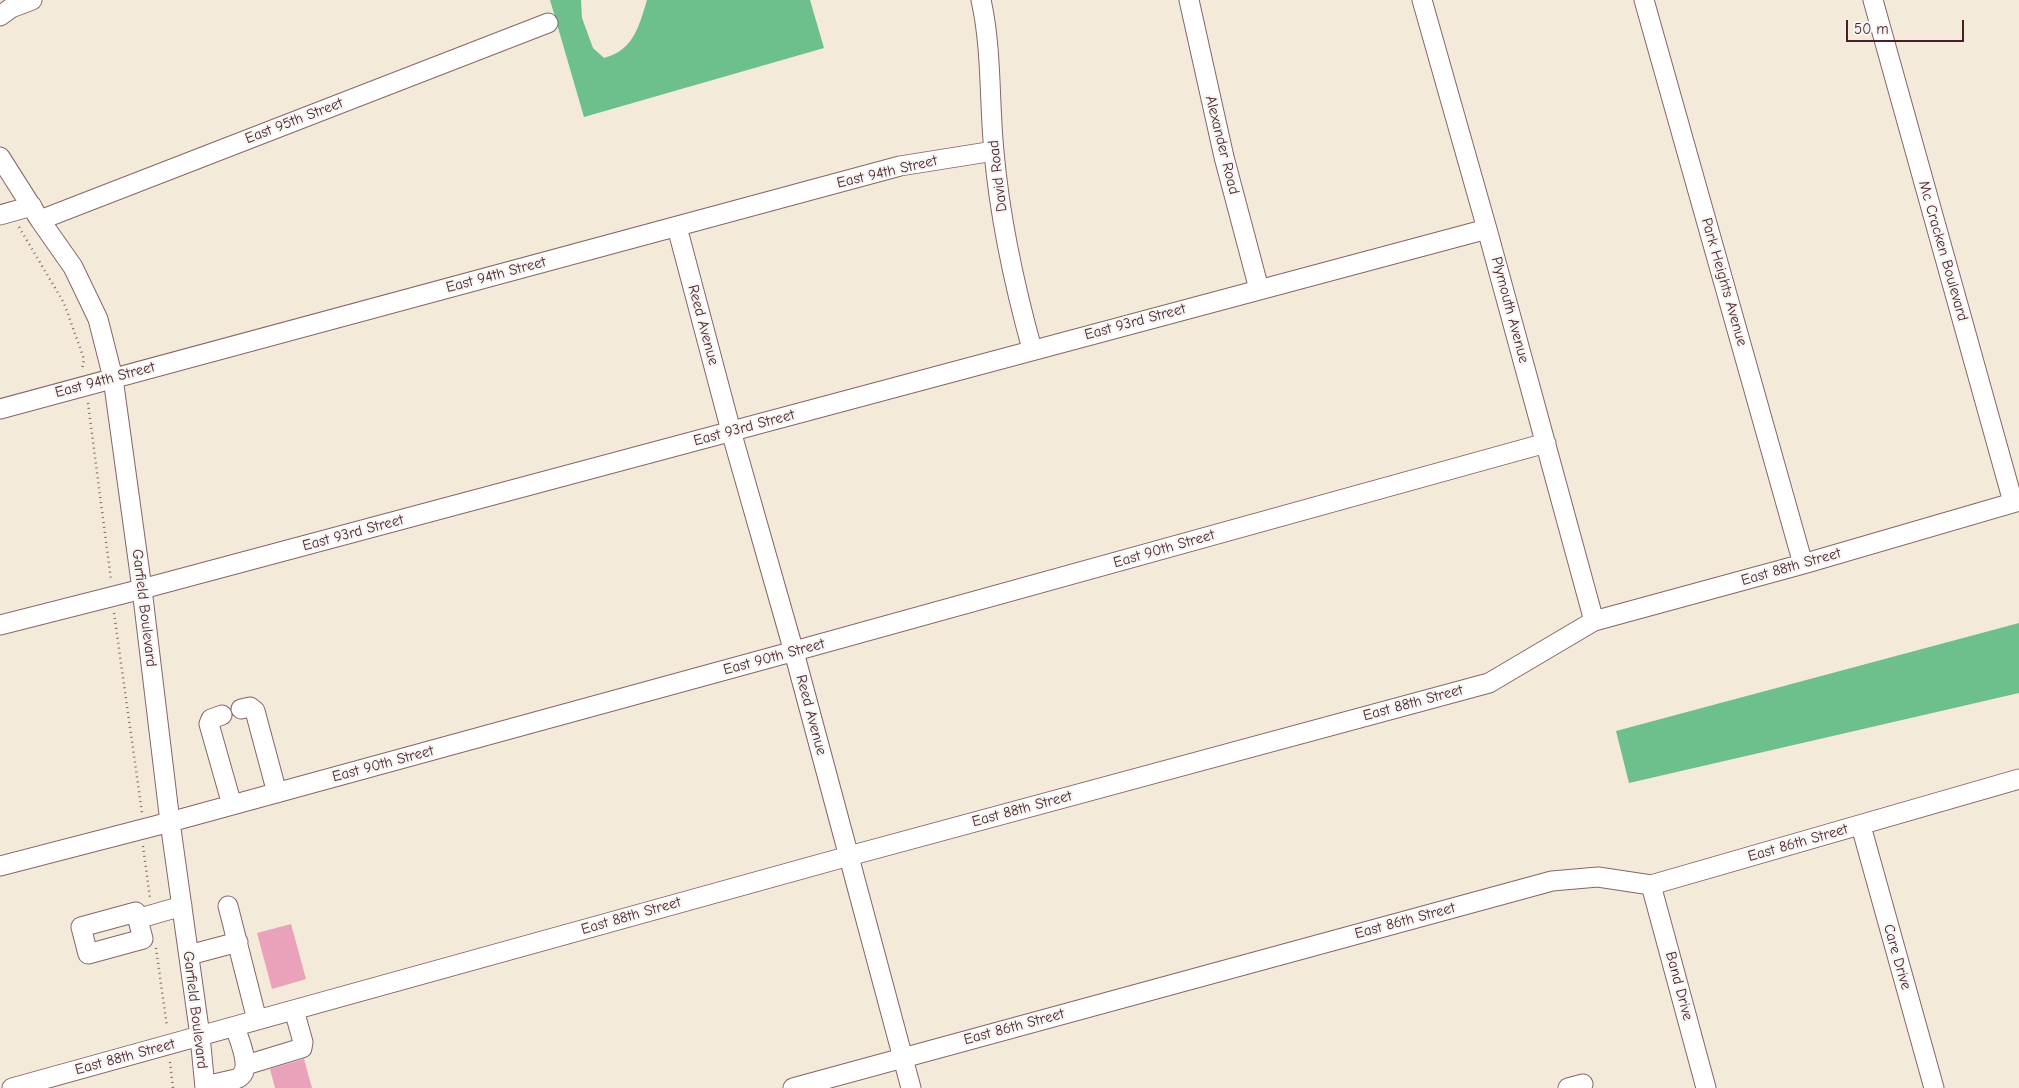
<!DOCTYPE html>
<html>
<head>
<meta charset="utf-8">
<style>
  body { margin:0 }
  #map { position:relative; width:2019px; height:1088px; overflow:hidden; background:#f3eada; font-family:"Comic Neue",sans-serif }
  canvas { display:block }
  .scale { position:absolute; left:1846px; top:20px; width:118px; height:22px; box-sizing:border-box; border:2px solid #4a1f2b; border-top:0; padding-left:6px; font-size:15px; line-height:18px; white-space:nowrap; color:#4a1f2b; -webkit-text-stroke:4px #f6f6f2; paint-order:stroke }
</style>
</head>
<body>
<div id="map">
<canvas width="2019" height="1088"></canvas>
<div class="scale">50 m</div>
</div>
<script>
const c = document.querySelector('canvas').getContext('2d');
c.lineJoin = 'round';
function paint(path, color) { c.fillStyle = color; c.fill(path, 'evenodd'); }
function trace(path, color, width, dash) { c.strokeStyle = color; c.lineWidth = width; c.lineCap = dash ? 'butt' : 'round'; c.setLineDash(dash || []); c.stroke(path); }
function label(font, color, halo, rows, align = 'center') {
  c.font = font + ' "Comic Neue",sans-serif'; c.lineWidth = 4.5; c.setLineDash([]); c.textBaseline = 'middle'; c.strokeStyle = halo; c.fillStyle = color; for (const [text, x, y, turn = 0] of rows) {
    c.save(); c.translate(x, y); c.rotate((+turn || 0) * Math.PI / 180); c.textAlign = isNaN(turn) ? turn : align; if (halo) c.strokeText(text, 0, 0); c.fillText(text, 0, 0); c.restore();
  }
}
const forest = new Path2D(`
  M 550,0 L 581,0 L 582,18 L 593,48 L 604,58 C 634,50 639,26 647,0 L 810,0 L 824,48 L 584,117 Z
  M 2019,623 L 2019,693 L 1629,783 L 1616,731 Z`);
const building = new Path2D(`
  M 291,924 L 306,979 L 272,989 L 257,933 Z
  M 304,1059 L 312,1088 L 275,1088 L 270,1069 Z`);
const path = new Path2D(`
  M 19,227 L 64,303 L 84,359 L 82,370
  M 88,403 L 111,580
  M 114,613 L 142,813
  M 143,846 L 150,898
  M 156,948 L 167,1027
  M 170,1062 L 173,1088`);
const minor = new Path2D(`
  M 981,0 C 992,49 989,101 994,152 C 1000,219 1014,284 1032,349
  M 1189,0 L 1224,157 L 1259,289
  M 1422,0 L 1487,229 L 1594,621
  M 1644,0 L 1803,564
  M 1873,0 L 2013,502
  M 0,16 L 11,8 L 32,0
  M 0,157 L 40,220 L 73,267 L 98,319 L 113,378 L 142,589 L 170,822 L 200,1036 L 205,1088
  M 0,215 L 32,206
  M 40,220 L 548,23
  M 677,227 L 731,431 L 794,652 L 911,1088
  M 0,409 L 900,166 L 994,151
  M 0,625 L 142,589 L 1487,229
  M 241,709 L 250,707 L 255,711 L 277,793
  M 222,715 L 211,719 L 209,724 L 232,805
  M 1861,826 L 1934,1088
  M 0,866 L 170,822 L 802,649 L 1546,443
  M 1651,885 L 1706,1088
  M 228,906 L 257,1020
  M 136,912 L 143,939 L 88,954 L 81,927 Z
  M 137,919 L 182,906
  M 189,955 L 238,942
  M 246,1065 L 302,1048 L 303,1042 L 294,1010
  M 205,1086 L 236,1079 C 255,1073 239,1040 235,1027
  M 12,1088 L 849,856 L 1489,683 L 1594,621 L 1803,564 L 2019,501
  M 793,1088 L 1552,881 L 1598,877 L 1651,885 L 2019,779
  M 1568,1088 L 1583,1084`);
const streetNames = [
  ["East 95th Street",294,121,-21],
  ["Alexander Road",1222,145,76],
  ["East 94th Street",887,172,-13],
  ["David Road",998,176,-97],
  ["Mc Cracken Boulevard",1943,251,74],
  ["East 94th Street",496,275,-15],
  ["Park Heights Avenue",1724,282,74],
  ["Plymouth Avenue",1510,310,75],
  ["East 93rd Street",1135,322,-15],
  ["Reed Avenue",703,325,75],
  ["East 94th Street",105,380,-15],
  ["East 93rd Street",744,428,-15],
  ["East 93rd Street",353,533,-15],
  ["East 90th Street",1164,549,-16],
  ["East 88th Street",1791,567,-16],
  ["Garfield Boulevard",144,608,83],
  ["East 90th Street",774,657,-15],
  ["East 88th Street",1413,703,-15],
  ["Reed Avenue",811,715,75],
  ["East 90th Street",383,764,-15],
  ["East 88th Street",1022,809,-15],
  ["East 86th Street",1798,843,-16],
  ["East 88th Street",631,916,-16],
  ["East 86th Street",1405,921,-15],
  ["Care Drive",1897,957,74],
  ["Band Drive",1679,986,75],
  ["Garfield Boulevard",195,1010,83],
  ["East 86th Street",1014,1027,-15],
  ["East 88th Street",125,1057,-15]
];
paint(forest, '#6dbf8c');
paint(building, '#eaa2ba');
trace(minor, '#856668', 21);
trace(path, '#856668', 2.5, [1, 4]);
trace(minor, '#fff', 19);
label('15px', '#4a1f2b', '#f6f6f2', streetNames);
</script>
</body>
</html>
